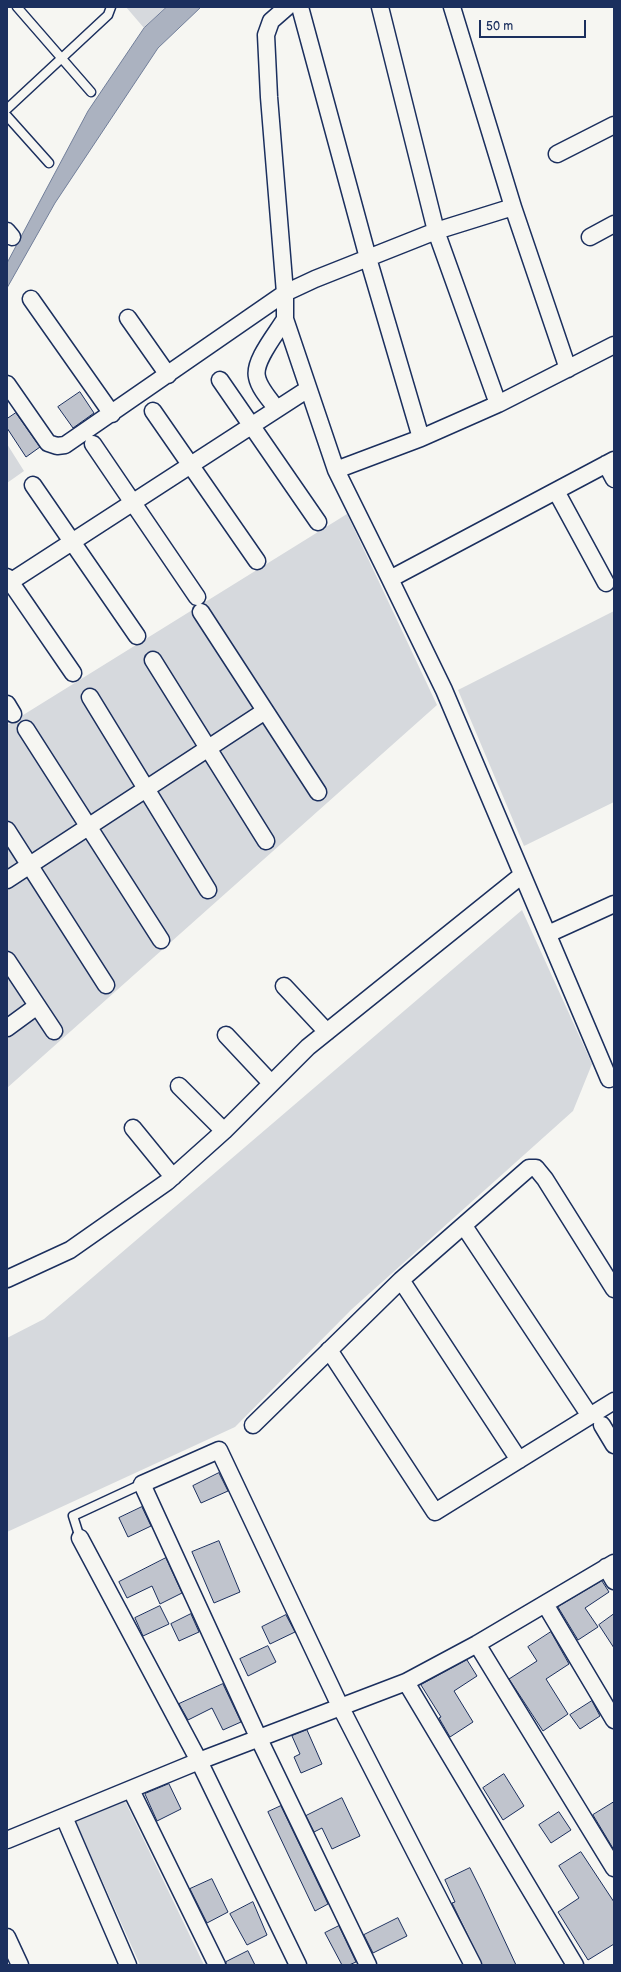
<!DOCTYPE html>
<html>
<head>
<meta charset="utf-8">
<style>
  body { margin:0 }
  #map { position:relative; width:621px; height:1972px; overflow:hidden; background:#f6f6f2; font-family:"Balsamiq Sans",sans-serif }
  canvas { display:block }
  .frame { position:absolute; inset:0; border:8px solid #1b2f5e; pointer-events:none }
  .scale { position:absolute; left:479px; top:20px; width:107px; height:18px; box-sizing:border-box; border:2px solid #1b2f5e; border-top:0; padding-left:5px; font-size:12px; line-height:14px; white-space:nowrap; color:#1b2f5e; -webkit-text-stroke:3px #f6f6f2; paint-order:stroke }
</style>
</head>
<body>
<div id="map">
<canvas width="621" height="1972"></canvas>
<div class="frame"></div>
<div class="scale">50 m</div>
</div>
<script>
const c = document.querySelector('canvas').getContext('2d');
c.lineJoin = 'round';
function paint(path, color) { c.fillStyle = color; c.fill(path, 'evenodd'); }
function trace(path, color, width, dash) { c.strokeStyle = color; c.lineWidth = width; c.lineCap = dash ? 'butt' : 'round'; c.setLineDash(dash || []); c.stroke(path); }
const green = new Path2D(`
  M 126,7 L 167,7 L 144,28 Z
  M 7,444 L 24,471 L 7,483 Z
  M 347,514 L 437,705 L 7,1088 L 7,725 Z
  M 614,611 L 614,802 L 524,846 L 458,690 Z
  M 522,910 L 592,1064 L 573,1111 L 352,1309 L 235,1427 L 7,1532 L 7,1338 L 44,1319 Z
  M 125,1801 L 204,1965 L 140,1965 L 76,1822 Z`);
const water = new Path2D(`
  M 167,7 L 201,7 L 158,48 L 55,203 L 7,288 L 7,263 L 88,111 L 144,28 Z`);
const building = new Path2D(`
  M 80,392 L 94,413 L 73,428 L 58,407 Z
  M 16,413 L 40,447 L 26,457 L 7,428 L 7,419 Z
  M 219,1473 L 228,1491 L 201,1503 L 193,1486 Z
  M 142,1507 L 151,1526 L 128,1537 L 119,1518 Z
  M 219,1541 L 240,1592 L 214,1603 L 192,1552 Z
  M 166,1558 L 182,1593 L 160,1604 L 152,1586 L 127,1598 L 119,1582 Z
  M 602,1581 L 609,1592 L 585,1608 L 598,1627 L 578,1640 L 558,1607 Z
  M 160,1606 L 169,1624 L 143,1636 L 135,1618 Z
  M 191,1614 L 199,1632 L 179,1641 L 171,1624 Z
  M 614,1614 L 614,1648 L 599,1625 Z
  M 286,1615 L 295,1632 L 270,1644 L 262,1627 Z
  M 551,1632 L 569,1664 L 546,1679 L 568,1714 L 543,1731 L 509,1679 L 537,1661 L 528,1647 Z
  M 268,1646 L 276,1662 L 248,1676 L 240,1659 Z
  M 467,1660 L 477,1676 L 454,1691 L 473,1722 L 450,1737 L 439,1718 L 441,1717 L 421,1685 Z
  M 223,1684 L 241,1722 L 223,1730 L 212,1708 L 188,1720 L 179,1704 Z
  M 592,1701 L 600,1716 L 580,1729 L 570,1715 Z
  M 307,1730 L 322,1764 L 301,1773 L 294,1757 L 300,1754 L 292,1736 Z
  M 504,1774 L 524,1806 L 503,1820 L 483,1788 Z
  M 169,1784 L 181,1809 L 157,1821 L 145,1794 Z
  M 342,1798 L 360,1836 L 332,1849 L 322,1828 L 314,1832 L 306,1816 Z
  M 614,1802 L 614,1850 L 593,1815 Z
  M 281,1806 L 328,1904 L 315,1911 L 268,1812 Z
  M 559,1812 L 571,1830 L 551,1843 L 539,1825 Z
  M 581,1852 L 614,1902 L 614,1944 L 588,1960 L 558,1912 L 579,1898 L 559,1866 Z
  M 470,1868 L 481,1890 L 516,1965 L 482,1965 L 452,1903 L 455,1902 L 445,1880 Z
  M 212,1879 L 228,1912 L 207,1923 L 190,1889 Z
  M 253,1902 L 267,1935 L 247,1945 L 230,1914 Z
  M 398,1918 L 407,1936 L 373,1953 L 364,1935 Z
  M 339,1926 L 356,1962 L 349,1965 L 342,1965 L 325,1933 Z
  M 248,1951 L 255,1965 L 226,1965 L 226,1962 Z`);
const lane = new Path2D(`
  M 17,7 L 91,92
  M 7,109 L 108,15 L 111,7
  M 7,116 L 49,163
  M 80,1538 L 73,1516 L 142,1484`);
const street = new Path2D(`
  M 287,7 L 271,21 L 266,35 L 269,97 L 285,293 L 285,319 L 336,470 L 390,579
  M 300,7 L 368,258 L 421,438 L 336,470
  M 380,7 L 436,231 L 513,207 L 568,369
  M 452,7 L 513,207
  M 557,154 L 614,125
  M 7,231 L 12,237
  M 590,237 L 614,224
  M 31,299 L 112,414
  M 128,318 L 168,375
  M 220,380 L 318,522
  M 7,384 L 48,443 L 57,446 L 65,445 L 285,293 L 315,279 L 436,231 L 498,404
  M 277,409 C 270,400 259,388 257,377 C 253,361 277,333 285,319
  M 153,411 L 257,561
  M 421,438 L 498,404 L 614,345
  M 93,444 L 197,597
  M 614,460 L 390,579 L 444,690 L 609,1079 L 614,1077
  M 606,464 L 614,479
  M 33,485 L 137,636
  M 556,491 L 606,583
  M 7,577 L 73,673
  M 7,584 L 308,389
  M 201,612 L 318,792
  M 153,660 L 266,841
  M 90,697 L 208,890
  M 7,704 L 13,714
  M 26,729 L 161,940
  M 7,830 L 106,985
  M 7,880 L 265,711
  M 548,934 L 614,904
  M 7,960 L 54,1031
  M 284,986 L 327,1032
  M 7,1028 L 37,1006
  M 226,1035 L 271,1083
  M 179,1086 L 224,1131
  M 133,1128 L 173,1177
  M 464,1226 L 590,1416
  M 7,1279 L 70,1250 L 167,1182 L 224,1131 L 308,1047 L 522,875
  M 401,1280 L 519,1460
  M 329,1350 L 435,1512 L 614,1401
  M 253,1425 L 401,1280 L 529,1168 L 536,1168 L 545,1179 L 614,1289
  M 602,1425 L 614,1445
  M 80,1538 L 199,1761 L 298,1965
  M 606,1567 L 614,1581
  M 545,1604 L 614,1720
  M 477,1644 L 614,1868
  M 406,1682 L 575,1965
  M 131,1790 L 217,1965
  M 64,1817 L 128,1965
  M 7,1840 L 199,1761 L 406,1682 L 477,1644 L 614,1563
  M 7,1937 L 20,1965
  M 368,1965 L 259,1739 L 142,1484 L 219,1450 L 340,1706 L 473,1965`);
paint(green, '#d6d9dd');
paint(water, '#abb2c0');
trace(water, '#717e99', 1);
paint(building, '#c0c4cd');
trace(building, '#1b2f5e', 1);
trace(lane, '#1b2f5e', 11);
trace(street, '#1b2f5e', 19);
trace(lane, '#f6f6f2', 8);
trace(street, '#f6f6f2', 16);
</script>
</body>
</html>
